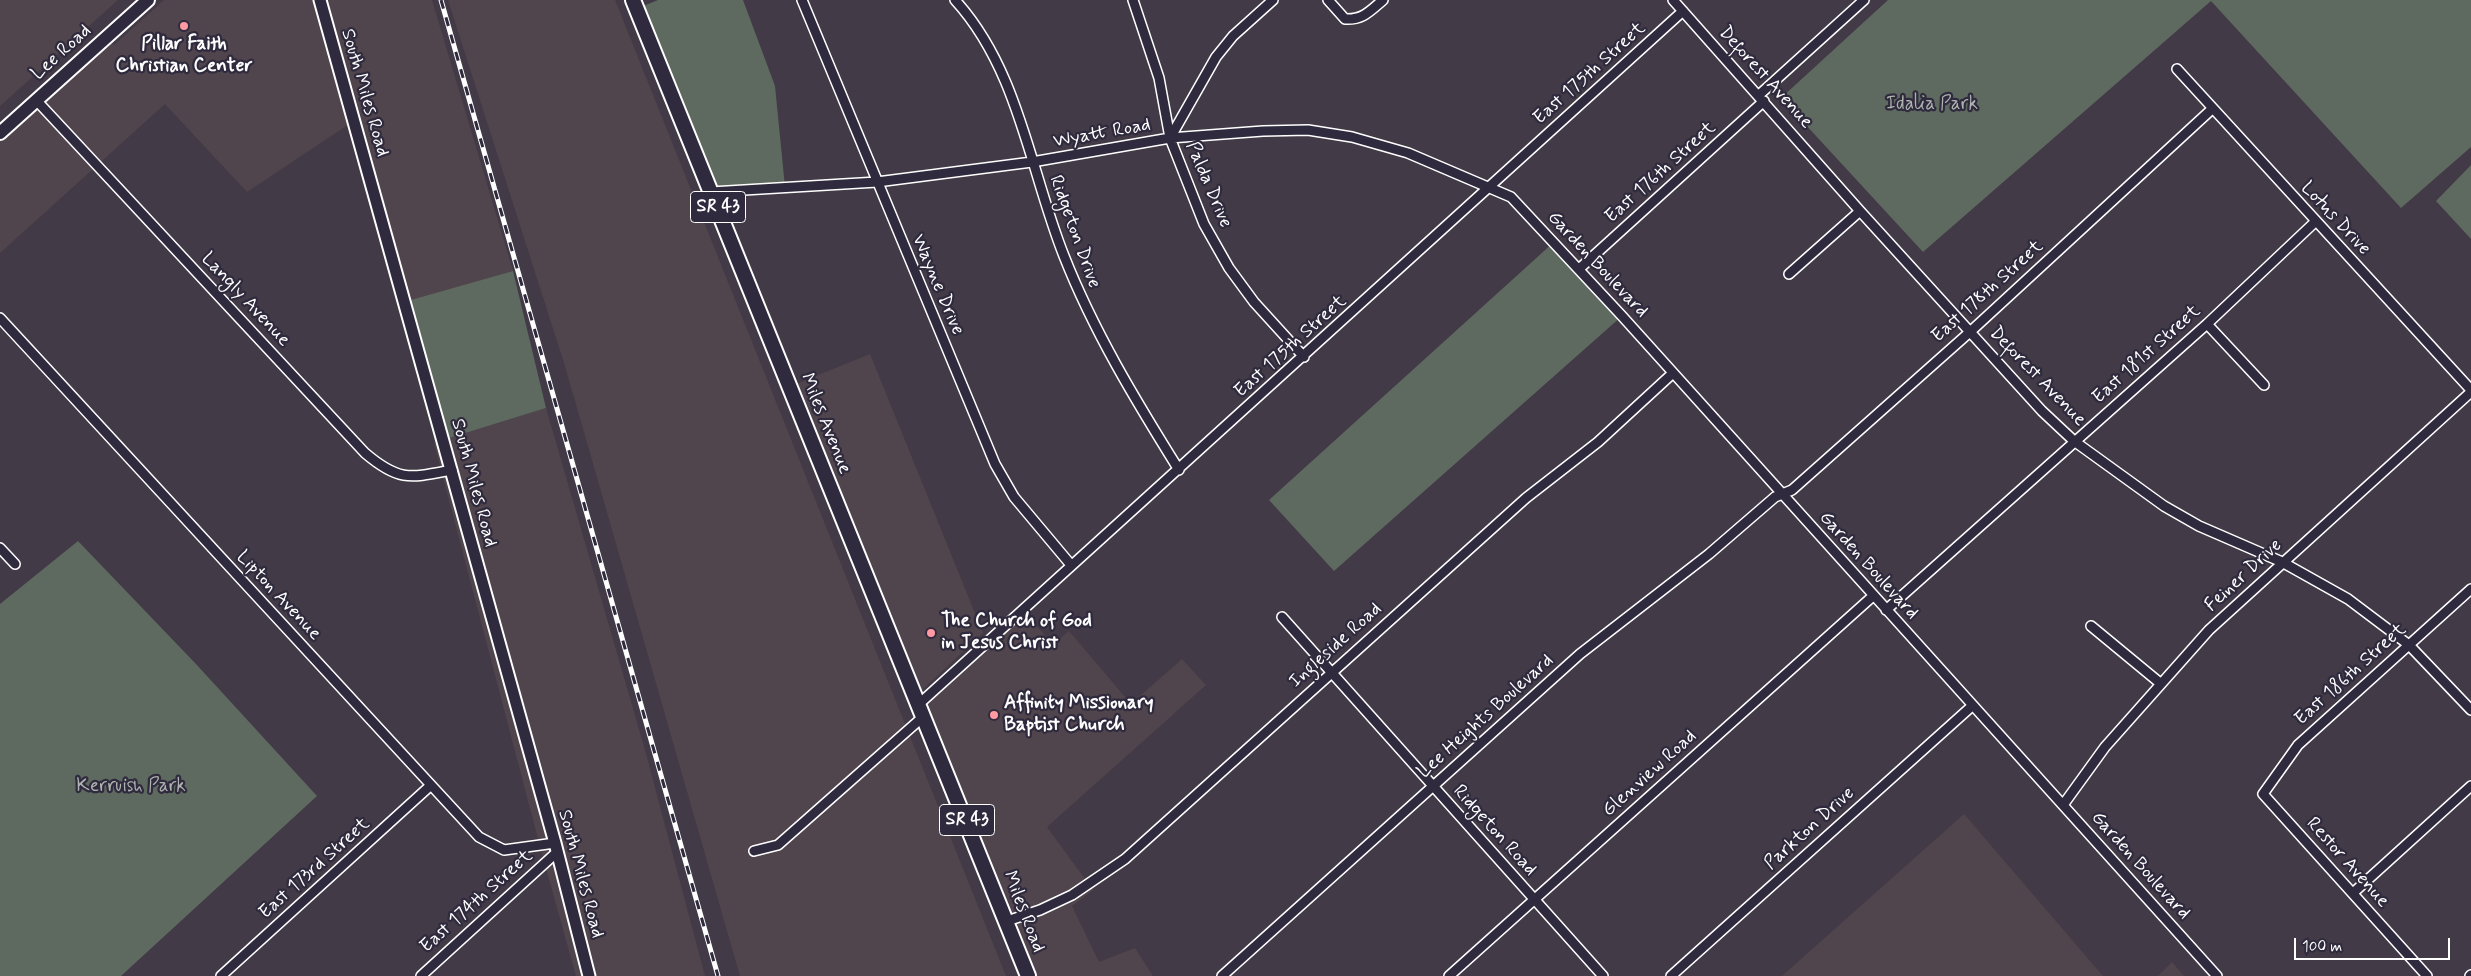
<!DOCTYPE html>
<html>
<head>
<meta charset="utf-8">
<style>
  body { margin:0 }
  #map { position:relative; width:2471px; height:976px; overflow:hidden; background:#423a46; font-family:Mynerve,sans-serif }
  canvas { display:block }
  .scale { position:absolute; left:2294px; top:938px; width:156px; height:22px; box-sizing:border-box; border:2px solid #fff; border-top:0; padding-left:6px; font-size:15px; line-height:18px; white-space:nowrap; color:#fff; -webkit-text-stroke:4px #2f2a3d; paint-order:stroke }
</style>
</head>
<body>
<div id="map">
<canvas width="2471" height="976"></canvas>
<div class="scale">100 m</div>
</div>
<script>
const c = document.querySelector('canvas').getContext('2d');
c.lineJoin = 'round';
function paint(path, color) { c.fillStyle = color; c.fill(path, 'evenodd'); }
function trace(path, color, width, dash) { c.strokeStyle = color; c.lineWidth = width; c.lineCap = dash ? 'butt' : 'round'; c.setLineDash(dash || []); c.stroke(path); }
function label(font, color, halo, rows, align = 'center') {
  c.font = font + ' Mynerve,sans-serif'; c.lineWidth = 4.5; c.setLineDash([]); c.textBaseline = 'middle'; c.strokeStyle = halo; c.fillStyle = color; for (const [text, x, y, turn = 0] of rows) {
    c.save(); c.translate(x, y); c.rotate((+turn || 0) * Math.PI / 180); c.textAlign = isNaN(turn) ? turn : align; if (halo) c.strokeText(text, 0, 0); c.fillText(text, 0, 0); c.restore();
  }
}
const built = new Path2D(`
  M 0,0 L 118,0 L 0,106 Z
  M 164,0 L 432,0 L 513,271 L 398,306 L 349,124 L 247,192 L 165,104 L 0,253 L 0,133 L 107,37 L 114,45 Z
  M 448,0 L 615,0 L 1006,976 L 740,976 L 565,366 Z
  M 870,354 L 983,633 L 921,691 L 794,385 Z
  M 546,408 L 645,750 L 705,976 L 576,976 L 542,854 L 434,443 Z
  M 1022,610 L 1053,644 L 1069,631 L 1131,704 L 1182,659 L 1206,685 L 1047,827 L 1093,890 L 1072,906 L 1099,962 L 1135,948 L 1153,976 L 1028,976 L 919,704 Z
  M 1964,814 L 2103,976 L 1782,976 Z
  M 2172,962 L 2184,976 L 2158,976 Z`);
const green = new Path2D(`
  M 658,0 L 743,0 L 775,86 L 785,187 L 711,192 L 636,9 Z
  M 1888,0 L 2471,0 L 2471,147 L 2401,208 L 2211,1 L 1923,252 L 1781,98 Z
  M 2471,165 L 2471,239 L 2436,201 Z
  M 1554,242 L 1622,316 L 1334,571 L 1269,500 Z
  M 513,271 L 546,408 L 443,440 L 404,302 Z
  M 78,541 L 196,664 L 317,796 L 121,976 L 0,976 L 0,604 Z`);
const minor = new Path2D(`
  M 802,0 L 995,464 L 1014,497 L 1071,565
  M 955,0 C 1019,70 1030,171 1064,256 C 1094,332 1136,401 1179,470
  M 1133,0 L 1159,78 L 1170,138 L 1204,224 L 1229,268 L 1254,302 L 1304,357
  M 1328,0 L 1345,19 C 1363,20 1370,11 1383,0
  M 1673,0 L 1860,211 L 2042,411 L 2074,441 L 2164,506 L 2199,526 L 2282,562 L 2348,599 L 2409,645 L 2471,710
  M 2177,69 L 2471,390
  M 1759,95 L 1864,0
  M 37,101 L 365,453 C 399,482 410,478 452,470
  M 1170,138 L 1216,57 L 1233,36 L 1273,0
  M 711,192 L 877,182 L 1032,162 L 1170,138 L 1263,131 L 1308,130 L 1352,137 L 1408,153 L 1511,197 L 1622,316 L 2217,976
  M 1579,269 L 1764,101
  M 1789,274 L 1860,211
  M 0,318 L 479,837 L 504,850 L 555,843
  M 2207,324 L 2264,385
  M 0,548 L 15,564
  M 1886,610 L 2207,324 L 2315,222
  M 1282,617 L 1603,976
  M 2091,626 L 2160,683
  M 919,704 L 1683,11
  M 2063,805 L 2105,747 L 2209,630 L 2471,392
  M 754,851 L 778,845 L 924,716
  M 2353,893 L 2471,786
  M 1007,921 L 1040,910 L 1072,895 L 1125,859 L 1526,498 L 1598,442 L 1673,373
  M 221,976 L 430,786
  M 421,976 L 556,853
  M 1222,976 L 1580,654 L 1709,554 L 1775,497 L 1792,490 L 1971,331 L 2212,109
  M 1449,976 L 1873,596
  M 1671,976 L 1972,706
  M 2427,976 L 2263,794 L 2298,745 L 2471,589
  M 2470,976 L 2471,975`);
const tertiary = new Path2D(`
  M 320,0 L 555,843 L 589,976`);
const secondary = new Path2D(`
  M 0,133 L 148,0`);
const primary = new Path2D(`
  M 633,0 L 1028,976`);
const rail = new Path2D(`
  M 441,0 L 718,976`);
const markers = [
  [184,26,5,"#ff9aa2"],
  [931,633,5,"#ff9aa2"],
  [994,715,5,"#ff9aa2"]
];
const shields = [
  [718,207,55],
  [967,820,55]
];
const shieldNames = [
  ["SR 43",718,207],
  ["SR 43",967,820]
];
const poiNames = [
  ["Pillar Faith",184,45,"center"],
  ["Christian Center",184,67,"center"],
  ["The Church of God",941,622],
  ["in Jesus Christ",941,644],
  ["Affinity Missionary",1004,704],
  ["Baptist Church",1004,726]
];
const streetNames = [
  ["Lee Road",62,53,-42],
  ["East 175th Street",1590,74,-42],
  ["Deforest Avenue",1765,78,48],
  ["South Miles Road",364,93,74],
  ["Wyatt Road",1102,134,-10],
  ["East 176th Street",1661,173,-42],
  ["Palda Drive",1208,185,67],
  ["Lotus Drive",2335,219,47],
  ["Ridgeton Drive",1074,232,70],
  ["Garden Boulevard",1597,265,47],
  ["Wayne Drive",937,285,67],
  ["East 178th Street",1988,292,-42],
  ["Langly Avenue",245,300,47],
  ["East 175th Street",1291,347,-42],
  ["East 181st Street",2147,355,-42],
  ["Deforest Avenue",2037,377,46],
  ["Miles Avenue",825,424,68],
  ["South Miles Road",473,483,75],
  ["Garden Boulevard",1868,566,48],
  ["Feiner Drive",2244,576,-43],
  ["Lipton Avenue",278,596,47],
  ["Ingleside Road",1336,646,-42],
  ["East 186th Street",2351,675,-42],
  ["Lee Heights Boulevard",1486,717,-42],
  ["Glenview Road",1650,774,-42],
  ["Parkton Drive",1810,829,-42],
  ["Ridgeton Road",1494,831,48],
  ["Restor Avenue",2347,863,48],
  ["Garden Boulevard",2140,866,48],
  ["East 173rd Street",315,869,-42],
  ["South Miles Road",580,874,75],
  ["East 174th Street",477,902,-42],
  ["Miles Road",1023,912,69]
];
const parkNames = [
  ["Idalia Park",1932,105],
  ["Kerruish Park",131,787]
];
paint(built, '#50454d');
paint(green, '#5e6a5f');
trace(minor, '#fff', 12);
trace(tertiary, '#fff', 15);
trace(secondary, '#fff', 16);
trace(primary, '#fff', 18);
trace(minor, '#2f2a3d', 9);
trace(tertiary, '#2f2a3d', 11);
trace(secondary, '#2f2a3d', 12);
trace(primary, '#2f2a3d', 14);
trace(rail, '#fff', 5);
trace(rail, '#2f2a3d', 3, [9]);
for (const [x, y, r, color] of markers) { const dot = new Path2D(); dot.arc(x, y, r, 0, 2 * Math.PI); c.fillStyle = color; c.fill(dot); trace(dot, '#2f2a3d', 2); }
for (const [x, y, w] of shields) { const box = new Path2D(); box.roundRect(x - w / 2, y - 15.5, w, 31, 4); c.fillStyle = '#2f2a3d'; c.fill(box); trace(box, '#fff', 1); }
label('bold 18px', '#fff', null, shieldNames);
label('bold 19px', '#fff', '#2f2a3d', poiNames, 'left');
label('19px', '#fff', '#2f2a3d', streetNames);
label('19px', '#aeb4af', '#2f2a3d', parkNames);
</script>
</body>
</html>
